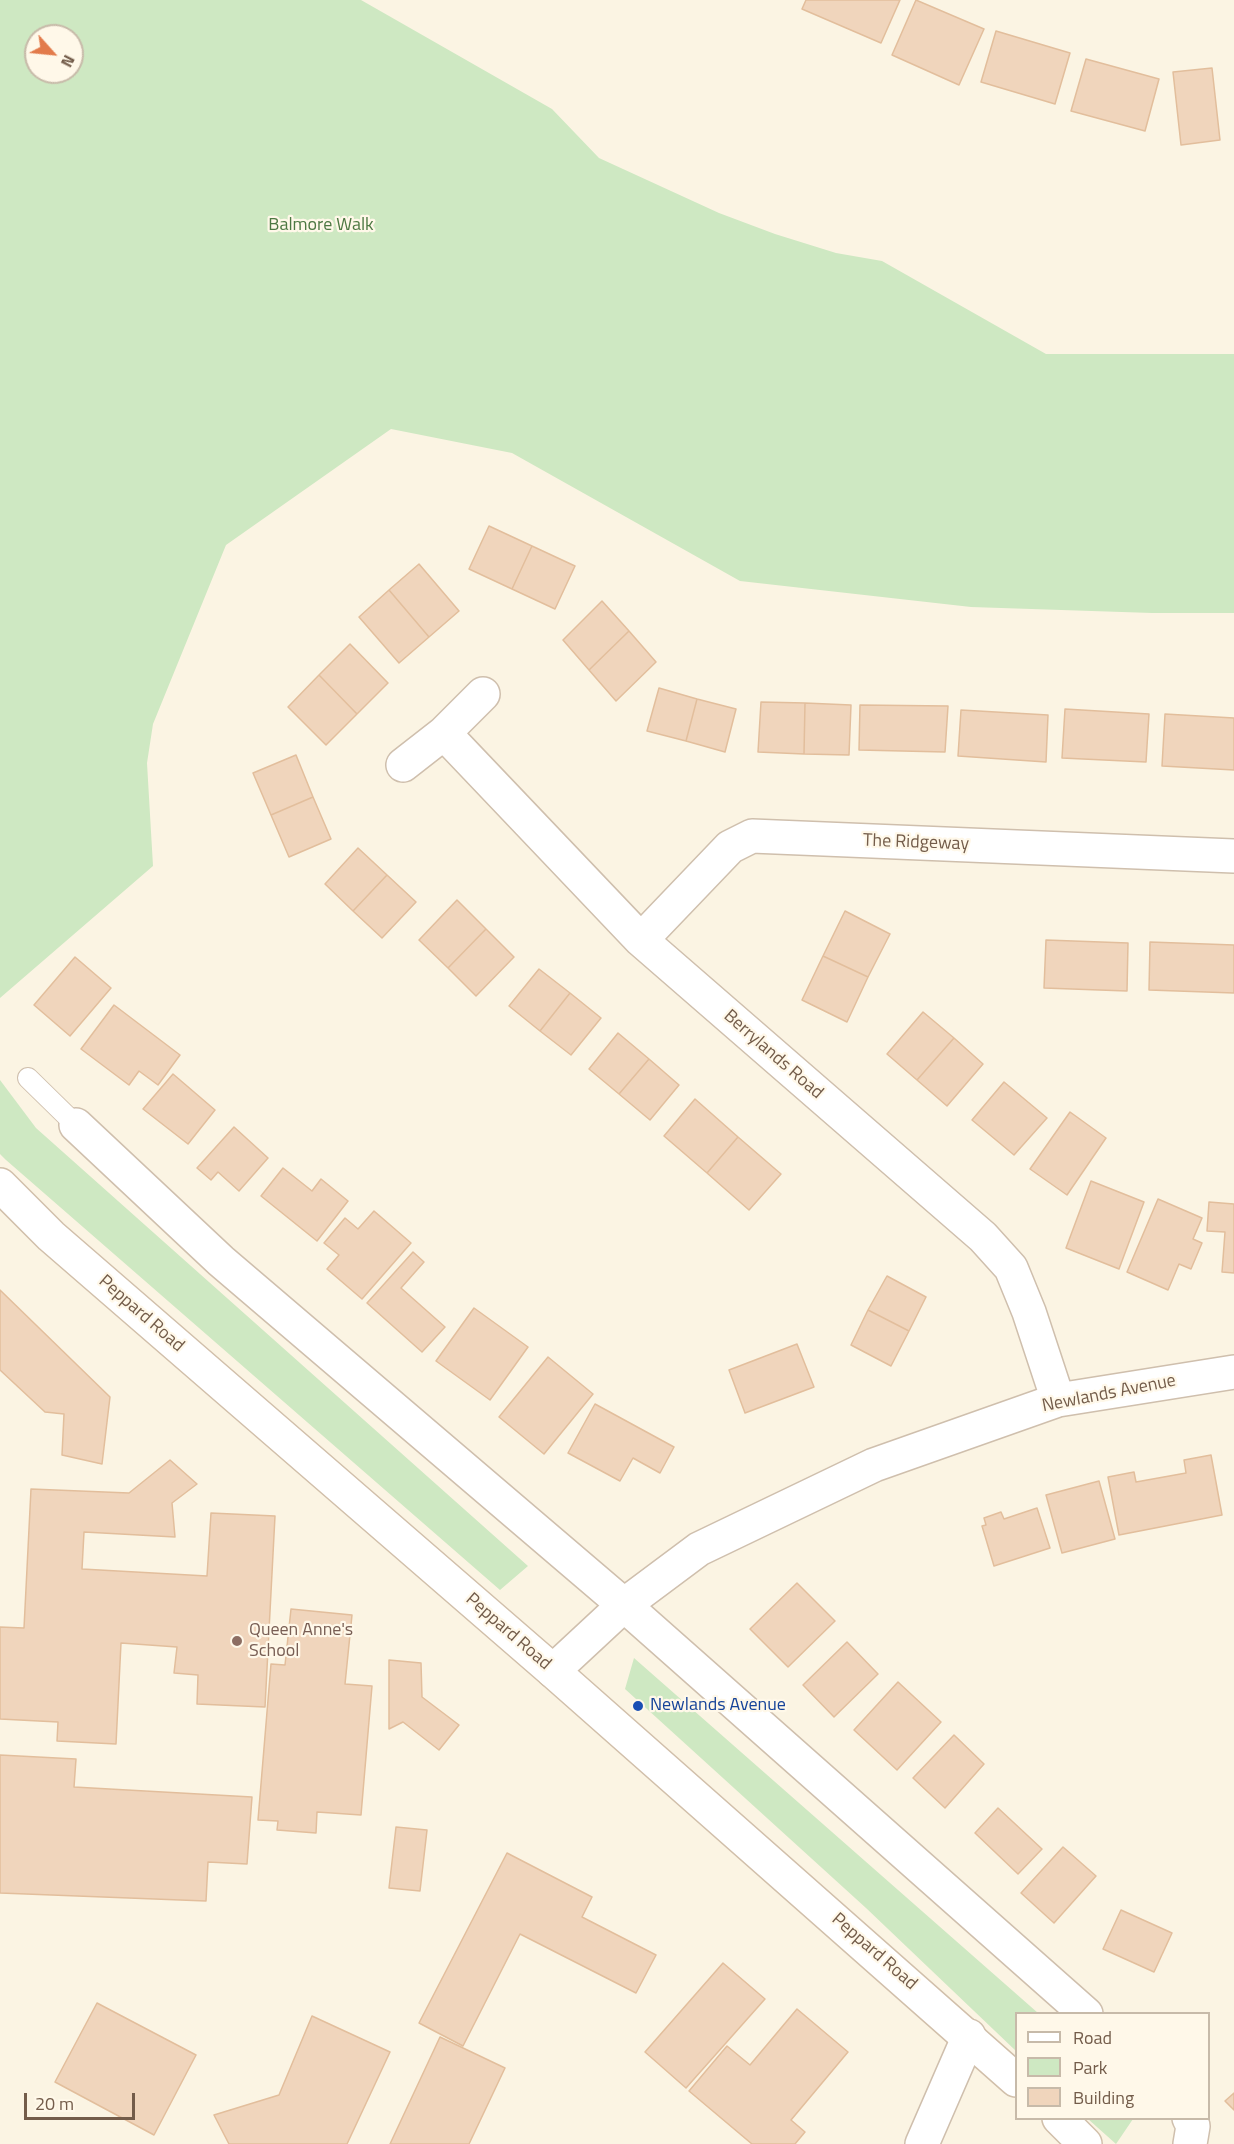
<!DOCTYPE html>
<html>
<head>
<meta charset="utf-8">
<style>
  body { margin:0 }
  #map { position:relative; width:1234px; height:2144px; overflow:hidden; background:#fbf4e3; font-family:"Titillium Web",sans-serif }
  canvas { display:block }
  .legend { position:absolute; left:1015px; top:2012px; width:195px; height:108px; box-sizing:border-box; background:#fff8e9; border:2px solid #c7baa9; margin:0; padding:8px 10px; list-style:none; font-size:18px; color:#735c4a }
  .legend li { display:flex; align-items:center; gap:12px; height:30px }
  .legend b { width:30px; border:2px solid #c7baa9 }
  .north { position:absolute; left:24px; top:24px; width:60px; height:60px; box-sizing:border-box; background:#fff8e9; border:2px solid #c7baa9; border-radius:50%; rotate:117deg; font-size:16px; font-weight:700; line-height:24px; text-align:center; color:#735c4a }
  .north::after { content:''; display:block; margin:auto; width:21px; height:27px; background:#e27b4b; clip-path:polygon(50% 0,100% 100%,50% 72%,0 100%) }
  .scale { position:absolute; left:24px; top:2093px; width:111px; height:27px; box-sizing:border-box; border:3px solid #735c4a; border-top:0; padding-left:8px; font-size:18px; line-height:21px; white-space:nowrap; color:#735c4a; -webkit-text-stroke:4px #fff8e9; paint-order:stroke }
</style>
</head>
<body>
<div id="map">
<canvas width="1234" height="2144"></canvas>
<ul class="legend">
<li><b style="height:8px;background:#fff"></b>Road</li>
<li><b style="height:16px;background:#cee8c2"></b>Park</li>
<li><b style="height:16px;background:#f0d5bc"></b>Building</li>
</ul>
<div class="north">N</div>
<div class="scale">20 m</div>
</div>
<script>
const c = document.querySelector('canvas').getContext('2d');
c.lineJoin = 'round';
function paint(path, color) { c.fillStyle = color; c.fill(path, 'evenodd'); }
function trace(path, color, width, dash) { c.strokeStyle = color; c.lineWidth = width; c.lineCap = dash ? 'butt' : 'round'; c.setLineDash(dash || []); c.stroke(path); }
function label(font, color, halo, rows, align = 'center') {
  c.font = font + ' "Titillium Web",sans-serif'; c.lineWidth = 4.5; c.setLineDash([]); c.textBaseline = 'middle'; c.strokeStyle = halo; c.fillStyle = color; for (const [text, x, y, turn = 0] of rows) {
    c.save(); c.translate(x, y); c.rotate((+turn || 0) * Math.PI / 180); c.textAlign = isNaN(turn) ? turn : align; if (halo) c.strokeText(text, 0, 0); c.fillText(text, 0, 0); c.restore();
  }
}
const green = new Path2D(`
  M 0,0 L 361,0 L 552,109 L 599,158 L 719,213 L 775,234 L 836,253 L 882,261 L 1046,354 L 1234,354 L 1234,613 L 1152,613 L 971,607 L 740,581 L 512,453 L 391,429 L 226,545 L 153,724 L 147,763 L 153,866 L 0,998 ZM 36,36 L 72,36 L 72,72 L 36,72 Z
  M 0,1080 L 36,1128 L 528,1566 L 500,1590 L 6,1160 L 0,1154 Z
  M 634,1658 L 1038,2013 L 1016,2014 L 1016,2051 L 866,1908 L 625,1689 Z
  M 1088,2119 L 1133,2119 L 1116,2144 Z`);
const building = new Path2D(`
  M 806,0 L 900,0 L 881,43 L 802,9 Z
  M 916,0 L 984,29 L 959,85 L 892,55 Z
  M 996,31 L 1070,53 L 1055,104 L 981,82 Z
  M 1086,59 L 1159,79 L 1145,131 L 1071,111 Z
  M 1212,68 L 1220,140 L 1181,145 L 1173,72 Z
  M 489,526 L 532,546 L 512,589 L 469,569 Z
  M 532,546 L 575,566 L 555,609 L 512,589 Z
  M 419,564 L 459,611 L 429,637 L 389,590 Z
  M 389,590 L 429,637 L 399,663 L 359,617 Z
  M 602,601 L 629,631 L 589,670 L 563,640 Z
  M 629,631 L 656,662 L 616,701 L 589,670 Z
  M 350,644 L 388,683 L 357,714 L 319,675 Z
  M 319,675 L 357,714 L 326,745 L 288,707 Z
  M 659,688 L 697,699 L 686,741 L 647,731 Z
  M 697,699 L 736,709 L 725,752 L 686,741 Z
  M 761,702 L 805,703 L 804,754 L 758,752 Z
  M 805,703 L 851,705 L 849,755 L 804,754 Z
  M 860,705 L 948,706 L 945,752 L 859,750 Z
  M 1065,709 L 1149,714 L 1146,762 L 1062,758 Z
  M 961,710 L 1048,715 L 1046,762 L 958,756 Z
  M 1165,714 L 1234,718 L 1234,770 L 1162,766 Z
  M 296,755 L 313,797 L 271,815 L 253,773 Z
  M 313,797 L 331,839 L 289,857 L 271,815 Z
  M 358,848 L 387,875 L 353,911 L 325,884 Z
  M 387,875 L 416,902 L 382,938 L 353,911 Z
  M 457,900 L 486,929 L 448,968 L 419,940 Z
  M 845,911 L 890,934 L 868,977 L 823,956 Z
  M 486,929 L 514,957 L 476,996 L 448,968 Z
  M 1046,940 L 1128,943 L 1127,991 L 1044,988 Z
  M 1150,942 L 1234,945 L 1234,993 L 1149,990 Z
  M 823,956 L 868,977 L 847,1022 L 802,1000 Z
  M 75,957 L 111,988 L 70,1036 L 34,1005 Z
  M 539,969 L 570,993 L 540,1031 L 509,1006 Z
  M 570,993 L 601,1018 L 571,1055 L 540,1031 Z
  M 114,1005 L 180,1055 L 158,1085 L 139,1071 L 129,1085 L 81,1049 Z
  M 923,1012 L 954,1038 L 917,1080 L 887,1054 Z
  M 618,1033 L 649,1059 L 619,1094 L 589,1069 Z
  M 954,1038 L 983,1064 L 947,1106 L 917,1080 Z
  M 649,1059 L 679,1085 L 650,1120 L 619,1094 Z
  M 173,1074 L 215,1110 L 188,1144 L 143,1109 Z
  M 1004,1082 L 1047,1118 L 1014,1155 L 972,1120 Z
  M 695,1099 L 738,1137 L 707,1173 L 664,1136 Z
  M 1070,1112 L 1106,1138 L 1067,1195 L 1030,1169 Z
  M 234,1127 L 268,1158 L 239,1191 L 218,1172 L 211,1180 L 197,1168 Z
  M 738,1137 L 781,1174 L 749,1210 L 707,1173 Z
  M 283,1168 L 312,1191 L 321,1179 L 348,1201 L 317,1241 L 261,1196 Z
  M 1091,1181 L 1144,1202 L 1119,1269 L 1066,1248 Z
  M 1158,1199 L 1202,1218 L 1193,1239 L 1202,1243 L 1191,1269 L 1179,1264 L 1168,1290 L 1127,1272 Z
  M 1209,1202 L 1234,1204 L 1234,1273 L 1222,1272 L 1225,1232 L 1207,1231 Z
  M 374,1211 L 411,1243 L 362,1299 L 327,1269 L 339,1255 L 324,1243 L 345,1218 L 358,1229 Z
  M 413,1252 L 424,1262 L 401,1288 L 445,1327 L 422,1352 L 367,1303 Z
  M 887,1276 L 926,1297 L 909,1331 L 868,1310 Z
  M 0,1290 L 110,1397 L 102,1464 L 62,1455 L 64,1414 L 45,1412 L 0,1370 Z
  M 474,1308 L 528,1347 L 490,1400 L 436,1361 Z
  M 868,1310 L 909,1331 L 891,1366 L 851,1345 Z
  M 797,1344 L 814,1387 L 745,1413 L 729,1370 Z
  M 548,1357 L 593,1394 L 544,1454 L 499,1417 Z
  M 595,1404 L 674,1447 L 660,1473 L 633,1458 L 620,1481 L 568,1453 Z
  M 1211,1455 L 1222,1515 L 1119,1535 L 1108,1477 L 1134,1472 L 1136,1482 L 1186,1473 L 1184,1460 Z
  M 170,1460 L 197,1484 L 172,1503 L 175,1537 L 84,1532 L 82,1569 L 207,1576 L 211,1513 L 275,1516 L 265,1707 L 197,1704 L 198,1675 L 174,1673 L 177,1647 L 121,1643 L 116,1744 L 57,1741 L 58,1722 L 0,1719 L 0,1627 L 24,1628 L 31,1489 L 129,1493 Z
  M 1099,1481 L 1115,1539 L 1062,1553 L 1046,1495 Z
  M 1037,1508 L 1050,1548 L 994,1566 L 982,1526 L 986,1525 L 984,1518 L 1001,1512 L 1004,1519 Z
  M 797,1583 L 835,1621 L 788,1667 L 750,1629 Z
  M 291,1609 L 352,1615 L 345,1684 L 372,1686 L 361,1815 L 317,1812 L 316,1833 L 277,1830 L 278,1821 L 258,1820 L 271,1664 L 285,1665 Z
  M 847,1642 L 878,1674 L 834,1717 L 803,1685 Z
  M 389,1660 L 421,1663 L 422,1697 L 459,1725 L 439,1750 L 403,1722 L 389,1729 Z
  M 898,1682 L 941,1722 L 897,1770 L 854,1730 Z
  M 954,1735 L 984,1764 L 945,1808 L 913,1778 Z
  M 0,1755 L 76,1759 L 74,1787 L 252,1797 L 247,1864 L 208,1862 L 206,1901 L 0,1893 Z
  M 998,1808 L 1042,1849 L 1018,1874 L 975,1833 Z
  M 396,1827 L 427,1830 L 420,1891 L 389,1888 Z
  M 1063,1847 L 1096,1876 L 1054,1923 L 1021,1893 Z
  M 507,1853 L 592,1897 L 582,1917 L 656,1955 L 636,1993 L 520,1934 L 463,2046 L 419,2023 Z
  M 1121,1910 L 1172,1933 L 1154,1972 L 1103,1949 Z
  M 723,1963 L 765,1999 L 686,2088 L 645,2052 Z
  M 97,2003 L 196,2055 L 154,2135 L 55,2082 Z
  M 797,2009 L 848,2052 L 791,2120 L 805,2132 L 795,2144 L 752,2144 L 689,2091 L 727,2046 L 750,2065 Z
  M 312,2016 L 390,2052 L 347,2144 L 229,2144 L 214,2115 L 279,2095 Z
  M 440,2037 L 505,2068 L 469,2144 L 390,2144 Z
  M 1234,2093 L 1234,2110 L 1225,2101 Z`);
const service = new Path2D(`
  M 28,1078 L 76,1125`);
const minor = new Path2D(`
  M 444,733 L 483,694
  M 403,765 L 444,733 L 641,940 L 983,1237 L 1011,1268 L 1029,1312 L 1058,1400
  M 641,940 L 730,847 L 752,836 L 1234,856
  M 76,1125 L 221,1261 L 624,1605 L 1086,2014
  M 553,1671 L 624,1605 L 699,1549 L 874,1465 L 1058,1400 L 1234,1372
  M 1189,2118 L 1193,2126 L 1190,2144
  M 922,2144 L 969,2036`);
const secondary = new Path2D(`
  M 0,1185 L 51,1236 L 553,1671 L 1016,2080
  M 1059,2118 L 1085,2144`);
const markers = [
  [237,1641,6,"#8d6e63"],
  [638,1706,6,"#1a4fb4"]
];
const parkNames = [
  ["Balmore Walk",321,226]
];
const streetNames = [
  ["The Ridgeway",916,843,2],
  ["Berrylands Road",773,1055,41],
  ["Peppard Road",141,1314,41],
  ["Newlands Avenue",1109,1394,-11],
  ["Peppard Road",508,1632,41],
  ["Peppard Road",874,1952,41]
];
const educationNames = [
  ["Queen Anne's",249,1631],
  ["School",249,1652]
];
const transitNames = [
  ["Newlands Avenue",650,1706]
];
paint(green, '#cee8c2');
paint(building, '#f0d5bc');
trace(building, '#e2be9c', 1.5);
trace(service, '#cfbfad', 22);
trace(minor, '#cfbfad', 36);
trace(secondary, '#d1bfaa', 36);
trace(service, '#fff', 20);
trace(minor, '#fff', 33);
trace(secondary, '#fff', 33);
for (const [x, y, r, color] of markers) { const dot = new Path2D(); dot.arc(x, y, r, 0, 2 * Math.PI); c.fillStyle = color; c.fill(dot); trace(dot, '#fff8e9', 2); }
label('18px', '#4d7842', '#fff8e9', parkNames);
label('18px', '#735c4a', '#fff8e9', streetNames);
label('18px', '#785e54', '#fff8e9', educationNames, 'left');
label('18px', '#164399', '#fff8e9', transitNames, 'left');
</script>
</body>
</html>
